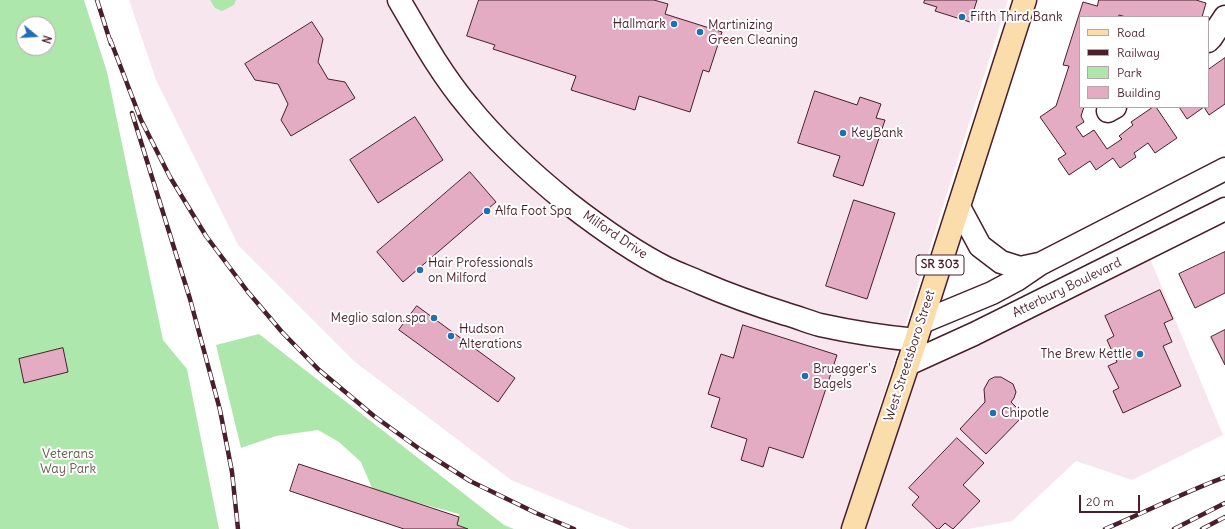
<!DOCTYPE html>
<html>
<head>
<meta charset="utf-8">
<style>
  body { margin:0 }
  #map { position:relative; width:1225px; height:529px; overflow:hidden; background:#fff; font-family:Delius,sans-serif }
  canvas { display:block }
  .legend { position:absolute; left:1079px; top:16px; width:130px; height:92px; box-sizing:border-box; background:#fff; border:1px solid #b7a5aa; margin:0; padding:5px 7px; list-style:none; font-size:12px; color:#4a1f2b }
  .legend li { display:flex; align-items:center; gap:8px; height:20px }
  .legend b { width:20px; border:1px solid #b7a5aa }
  .north { position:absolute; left:16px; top:16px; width:40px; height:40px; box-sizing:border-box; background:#fff; border:1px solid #b7a5aa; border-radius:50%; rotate:108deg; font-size:11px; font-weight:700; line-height:16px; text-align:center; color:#4a1f2b }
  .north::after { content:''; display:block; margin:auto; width:14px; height:18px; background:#1f6fb2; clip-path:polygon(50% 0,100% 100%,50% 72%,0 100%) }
  .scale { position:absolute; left:1079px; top:495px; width:61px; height:18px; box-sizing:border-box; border:2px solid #4a1f2b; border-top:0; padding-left:5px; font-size:12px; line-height:14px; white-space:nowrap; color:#4a1f2b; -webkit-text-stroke:3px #fff; paint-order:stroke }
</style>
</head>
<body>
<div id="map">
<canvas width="1225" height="529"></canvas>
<ul class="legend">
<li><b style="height:5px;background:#faddab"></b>Road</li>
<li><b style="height:5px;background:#4a1f2b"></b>Railway</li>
<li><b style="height:11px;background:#ade7ac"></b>Park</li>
<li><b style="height:11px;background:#e3acc2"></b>Building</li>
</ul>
<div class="north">N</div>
<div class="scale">20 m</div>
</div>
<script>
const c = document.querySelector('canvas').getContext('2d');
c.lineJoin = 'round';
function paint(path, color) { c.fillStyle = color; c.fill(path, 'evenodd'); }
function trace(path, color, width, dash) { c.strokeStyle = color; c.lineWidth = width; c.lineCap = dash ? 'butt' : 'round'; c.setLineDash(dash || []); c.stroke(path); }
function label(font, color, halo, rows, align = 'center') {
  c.font = font + ' Delius,sans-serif'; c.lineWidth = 4; c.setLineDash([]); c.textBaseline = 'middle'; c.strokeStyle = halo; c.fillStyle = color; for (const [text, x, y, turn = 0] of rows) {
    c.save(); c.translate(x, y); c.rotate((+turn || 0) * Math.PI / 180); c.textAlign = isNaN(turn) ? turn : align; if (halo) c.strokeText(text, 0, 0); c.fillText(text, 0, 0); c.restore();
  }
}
const built = new Path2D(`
  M 129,0 L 1008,0 L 841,529 L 630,529 L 511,480 L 355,362 L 238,245 L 156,80 Z
  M 1146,249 L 1223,435 L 1132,480 L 1076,461 L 1012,521 L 968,529 L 854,529 L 901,379 Z`);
const green = new Path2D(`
  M 0,0 L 84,0 L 107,72 L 163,340 L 187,369 L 219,529 L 0,529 ZM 24,24 L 48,24 L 48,48 L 24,48 Z
  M 210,0 L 236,0 L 234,5 L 222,11 L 215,8 Z
  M 259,334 L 504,525 L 514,529 L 468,529 L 457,525 L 459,514 L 407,500 L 372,488 L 361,462 L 339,442 L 318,430 L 276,436 L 241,448 L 216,345 Z`);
const building = new Path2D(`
  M 479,0 L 654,0 L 668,4 L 665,14 L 722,32 L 709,72 L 703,70 L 690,112 L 639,96 L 635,110 L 571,90 L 576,76 L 493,49 L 495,45 L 467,36 Z
  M 925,0 L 977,0 L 970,22 L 935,11 L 937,7 L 924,3 Z
  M 1099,0 L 1196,0 L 1206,3 L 1202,17 L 1126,17 L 1119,15 L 1118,17 L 1080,17 L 1080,107 L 1084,107 L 1081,116 L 1084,122 L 1076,127 L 1083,137 L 1094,130 L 1107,149 L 1122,139 L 1119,136 L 1133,125 L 1131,122 L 1153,107 L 1156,107 L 1177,138 L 1155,153 L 1148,143 L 1134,153 L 1136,157 L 1120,168 L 1113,158 L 1096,170 L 1090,161 L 1069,175 L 1058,159 L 1066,154 L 1040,117 L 1056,106 L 1069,66 L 1063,65 L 1083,2 L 1097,6 Z
  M 312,22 L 323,39 L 318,62 L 321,67 L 328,79 L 345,82 L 355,98 L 291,136 L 281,120 L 288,104 L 278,84 L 255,80 L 245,64 Z
  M 1225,58 L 1225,104 L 1209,115 L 1204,107 L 1187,119 L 1179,107 L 1208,107 L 1208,70 Z
  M 815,91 L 857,105 L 860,97 L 881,104 L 876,118 L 885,120 L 863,186 L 833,176 L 840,156 L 798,143 Z
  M 415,117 L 443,160 L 378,203 L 350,160 Z
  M 470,172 L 496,202 L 403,282 L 377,252 Z
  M 854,200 L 895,213 L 867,299 L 826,286 Z
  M 1225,252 L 1225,293 L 1195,308 L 1179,274 Z
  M 1160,290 L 1173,319 L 1164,323 L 1172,342 L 1163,346 L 1181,386 L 1123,413 L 1113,391 L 1119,388 L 1108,366 L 1117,362 L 1107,340 L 1114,336 L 1105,316 Z
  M 417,306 L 515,378 L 498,402 L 399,330 Z
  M 743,325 L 837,355 L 803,458 L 769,447 L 763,467 L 741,460 L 747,439 L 711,427 L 720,398 L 708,394 L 721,354 L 733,358 Z
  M 1225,330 L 1225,365 L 1211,337 Z
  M 63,348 L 68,372 L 24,383 L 19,359 Z
  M 995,377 L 1001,377 L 1013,384 L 1016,392 L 1014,398 L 1011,402 L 1024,415 L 986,454 L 960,429 L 985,402 L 984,389 L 989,380 Z
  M 957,438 L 984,463 L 963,485 L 980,501 L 953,529 L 945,523 L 939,529 L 937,529 L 912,505 L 919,497 L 909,488 Z
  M 299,464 L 459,517 L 457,525 L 468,529 L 404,529 L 290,491 Z`);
const minor = new Path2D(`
  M 399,0 C 420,36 441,74 468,106 C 497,142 532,174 568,203 C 599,227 632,251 668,269 C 679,274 690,278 701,283 C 729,295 757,305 786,314 C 797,317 809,322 820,325 C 852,332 884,337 916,340
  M 1208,41 L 1211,38 L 1225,17
  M 1108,111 L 1115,107
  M 959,207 L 980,246 L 1001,262 L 1020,268 L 1039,264
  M 922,322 L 992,293 L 1018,279 L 1040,264 L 1225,169
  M 908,364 L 974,334 L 1225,209`);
const major = new Path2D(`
  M 853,529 L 916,340 L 1025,0`);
const rail = new Path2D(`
  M 97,0 L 111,44
  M 110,39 L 141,120 L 170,177 L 206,236 L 248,292 L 282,332 L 318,369 L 374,416 L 421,450 L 470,481 L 536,513 L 574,529
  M 132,113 L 190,299 L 220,410 L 232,472 L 238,529
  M 1105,529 C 1146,512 1184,492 1225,477
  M 1174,529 L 1225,503
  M 1202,529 L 1225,517`);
const markers = [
  [962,17,4,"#1f6fb2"],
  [674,24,4,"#1f6fb2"],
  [700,32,4,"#1f6fb2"],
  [843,133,4,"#1f6fb2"],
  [487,211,4,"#1f6fb2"],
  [420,270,4,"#1f6fb2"],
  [434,318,4,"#1f6fb2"],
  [451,336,4,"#1f6fb2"],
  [1140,354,4,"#1f6fb2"],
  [805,376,4,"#1f6fb2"],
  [993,413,4,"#1f6fb2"]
];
const shields = [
  [940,265,48]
];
const shieldNames = [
  ["SR 303",940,265]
];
const poiNames = [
  ["Fifth Third Bank",970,17],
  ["Hallmark",666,24,"right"],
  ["Martinizing",708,25],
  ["Green Cleaning",708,40],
  ["KeyBank",851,133],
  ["Alfa Foot Spa",495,211],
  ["Hair Professionals",428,263],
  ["on Milford",428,278],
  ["Meglio salon.spa",426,318,"right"],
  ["Hudson",459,329],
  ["Alterations",459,344],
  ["The Brew Kettle",1132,354,"right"],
  ["Bruegger's",813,369],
  ["Bagels",813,384],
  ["Chipotle",1001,413]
];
const streetNames = [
  ["Milford Drive",615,235,34],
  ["Atterbury Boulevard",1067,288,-26],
  ["West Streetsboro Street",910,356,-72]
];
const parkNames = [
  ["Veterans",68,454],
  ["Way Park",68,469]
];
paint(built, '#f7e6ed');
paint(green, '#ade7ac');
paint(building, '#e3acc2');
trace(building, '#4a1f2b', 1);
trace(minor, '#4a1f2b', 25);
trace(major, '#4a1f2b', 25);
trace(minor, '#fff', 22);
trace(major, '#faddab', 22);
trace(rail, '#4a1f2b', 4.5);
trace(rail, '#fff', 3, [9]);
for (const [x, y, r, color] of markers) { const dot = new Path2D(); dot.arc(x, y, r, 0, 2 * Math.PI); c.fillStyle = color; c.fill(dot); trace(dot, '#fff', 1.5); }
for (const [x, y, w] of shields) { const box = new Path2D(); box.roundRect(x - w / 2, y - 10, w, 20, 3); c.fillStyle = '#fff'; c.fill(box); trace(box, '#4a1f2b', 1); }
label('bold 12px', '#4a1f2b', null, shieldNames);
label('13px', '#4a1f2b', '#fff', poiNames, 'left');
label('13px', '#4a1f2b', '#fff', streetNames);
label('13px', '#685b52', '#fff', parkNames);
</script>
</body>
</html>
